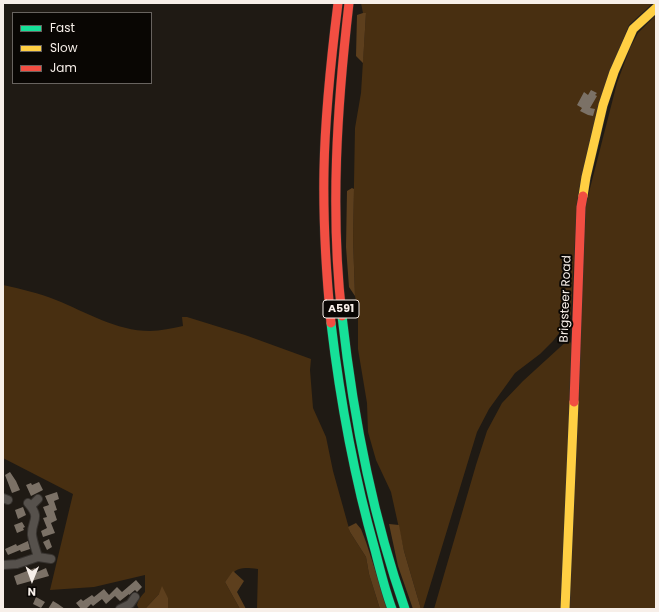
<!DOCTYPE html>
<html>
<head>
<meta charset="utf-8">
<style>
  body { margin:0 }
  #map { position:relative; width:659px; height:612px; overflow:hidden; background:#1f1a14; font-family:Poppins,sans-serif }
  canvas { display:block }
  .frame { position:absolute; inset:0; border:4px solid #f7efe9; pointer-events:none }
  .legend { position:absolute; left:12px; top:12px; width:140px; height:72px; box-sizing:border-box; background:#090603; border:1px solid #68635f; margin:0; padding:5px 7px; list-style:none; font-size:12px; color:#f7efe9 }
  .legend li { display:flex; align-items:center; gap:8px; height:20px }
  .legend b { width:20px; border:1px solid #68635f }
  .north { position:absolute; left:12px; top:560px; width:40px; height:40px; -webkit-text-stroke:3px #090603; paint-order:stroke; rotate:181deg; font-size:11px; font-weight:700; line-height:16px; text-align:center; color:#f7efe9 }
  .north::after { content:''; display:block; margin:auto; width:14px; height:18px; background:#f7efe9; clip-path:polygon(50% 0,100% 100%,50% 72%,0 100%) }
</style>
</head>
<body>
<div id="map">
<canvas width="659" height="612"></canvas>
<div class="frame"></div>
<ul class="legend">
<li><b style="height:5px;background:#16e098"></b>Fast</li>
<li><b style="height:5px;background:#ffcf43"></b>Slow</li>
<li><b style="height:5px;background:#f24e42"></b>Jam</li>
</ul>
<div class="north">N</div>
</div>
<script>
const c = document.querySelector('canvas').getContext('2d');
c.lineJoin = 'round';
function paint(path, color) { c.fillStyle = color; c.fill(path, 'evenodd'); }
function trace(path, color, width, dash) { c.strokeStyle = color; c.lineWidth = width; c.lineCap = dash ? 'butt' : 'round'; c.setLineDash(dash || []); c.stroke(path); }
function label(font, color, halo, rows, align = 'center') {
  c.font = font + ' Poppins,sans-serif'; c.lineWidth = 4; c.setLineDash([]); c.textBaseline = 'middle'; c.strokeStyle = halo; c.fillStyle = color; for (const [text, x, y, turn = 0] of rows) {
    c.save(); c.translate(x, y); c.rotate((+turn || 0) * Math.PI / 180); c.textAlign = isNaN(turn) ? turn : align; if (halo) c.strokeText(text, 0, 0); c.fillText(text, 0, 0); c.restore();
  }
}
const green = new Path2D(`
  M 361,3 L 653,3 L 629,25 L 608,78 L 577,202 L 571,315 L 564,327 L 553,341 L 540,354 L 515,373 L 489,409 L 477,432 L 423,609 L 421,609 L 404,551 L 391,492 L 376,460 L 368,432 L 367,403 L 358,349 L 358,314 L 355,296 L 353,238 L 355,128 L 361,93 L 366,13 L 363,13 Z
  M 656,15 L 656,609 L 568,609 L 586,204 L 617,83 L 630,48 L 638,33 Z
  M 3,285 C 21,289 39,293 56,300 C 86,312 116,331 150,331 C 161,331 172,328 183,326 L 182,317 L 187,317 L 245,335 L 311,359 L 310,370 L 313,408 L 326,437 L 333,471 L 350,532 L 366,557 L 369,574 L 380,609 L 257,609 L 258,569 C 239,567 237,567 225,582 L 240,609 L 168,609 L 168,598 L 159,594 L 145,609 L 139,609 L 137,605 C 138,600 141,596 145,592 L 145,575 L 94,587 L 50,590 L 73,494 L 3,458 Z
  M 569,339 L 572,346 L 562,609 L 434,609 L 476,465 L 487,431 L 502,403 L 523,381 Z`);
const forest = new Path2D(`
  M 363,13 L 366,13 L 363,63 L 356,56 L 357,15 Z
  M 352,188 L 354,189 L 353,238 L 355,296 L 349,287 L 346,247 L 347,191 Z
  M 356,523 L 361,529 L 366,542 L 388,609 L 380,609 L 369,574 L 366,557 L 350,532 L 348,527 Z
  M 389,524 L 399,525 L 404,551 L 421,609 L 413,609 L 398,566 Z
  M 233,571 L 244,581 L 237,592 L 246,609 L 240,609 L 225,582 Z
  M 162,586 L 168,598 L 168,609 L 145,609 L 159,594 Z`);
const building = new Path2D(`
  M 591,90 L 597,93 L 595,95 L 597,96 L 590,108 L 595,109 L 593,116 L 588,115 L 580,111 L 582,108 L 577,105 L 584,92 L 588,95 Z
  M 10,472 L 16,481 L 20,490 L 12,493 L 5,475 Z
  M 39,482 L 43,490 L 31,496 L 26,485 L 31,483 L 32,485 Z
  M 57,492 L 59,499 L 54,501 L 57,510 L 54,511 L 57,520 L 51,523 L 55,533 L 43,537 L 41,531 L 47,528 L 43,518 L 47,517 L 43,507 L 49,505 L 45,496 Z
  M 23,507 L 26,515 L 18,519 L 15,510 Z
  M 22,522 L 25,527 L 23,528 L 24,530 L 17,533 L 14,525 Z
  M 49,539 L 52,547 L 47,550 L 43,542 Z
  M 28,541 L 30,549 L 21,552 L 20,550 L 8,555 L 5,549 L 16,544 L 17,546 Z
  M 35,568 L 37,572 L 46,568 L 49,576 L 17,585 L 14,576 Z
  M 136,580 L 142,587 L 137,592 L 135,590 L 129,595 L 129,594 L 120,601 L 115,596 L 106,604 L 102,599 L 93,606 L 91,604 L 86,609 L 81,609 L 76,603 L 81,599 L 83,601 L 92,595 L 94,597 L 104,589 L 109,595 L 117,587 L 122,592 Z
  M 36,597 L 45,602 L 41,608 L 33,604 Z
  M 53,601 L 58,604 L 65,609 L 48,609 Z`);
const street = new Path2D(`
  M 3,498 L 8,500
  M 31,506 L 38,499
  M 38,557 L 51,559
  M 3,565 L 17,564 L 38,557 C 36,550 33,542 32,535 C 31,520 42,519 28,503
  M 120,609 L 130,604 L 135,597`);
const fast = new Path2D(`
  M 342,316 C 353,415 372,515 405,609
  M 331,323 C 340,400 354,476 375,550 C 380,570 385,590 392,609`);
const slow = new Path2D(`
  M 583,196 L 586,177 L 603,105 L 614,72 L 633,29 L 656,8
  M 565,609 L 574,402`);
const jam = new Path2D(`
  M 342,316 C 330,212 337,107 349,3
  M 331,323 C 326,272 323,221 324,170 C 325,114 331,59 338,3
  M 574,402 L 581,207 L 583,196`);
const shields = [
  [341,309,36]
];
const shieldNames = [
  ["A591",341,309]
];
const streetNames = [
  ["Brigsteer Road",566,299,-88]
];
paint(green, '#482f11');
paint(forest, '#5d3f1d');
paint(building, '#7b7166');
trace(street, '#37332f', 10);
trace(fast, '#37332f', 10);
trace(slow, '#37332f', 10);
trace(jam, '#37332f', 10);
trace(street, '#56514c', 8);
trace(fast, '#16e098', 9);
trace(slow, '#ffcf43', 9);
trace(jam, '#f24e42', 9);
for (const [x, y, w] of shields) { const box = new Path2D(); box.roundRect(x - w / 2, y - 9, w, 18, 3); c.fillStyle = '#090603'; c.fill(box); trace(box, '#f7efe9', 1); }
label('bold 11px', '#f7efe9', null, shieldNames);
label('12px', '#f7efe9', '#090603', streetNames);
</script>
</body>
</html>
